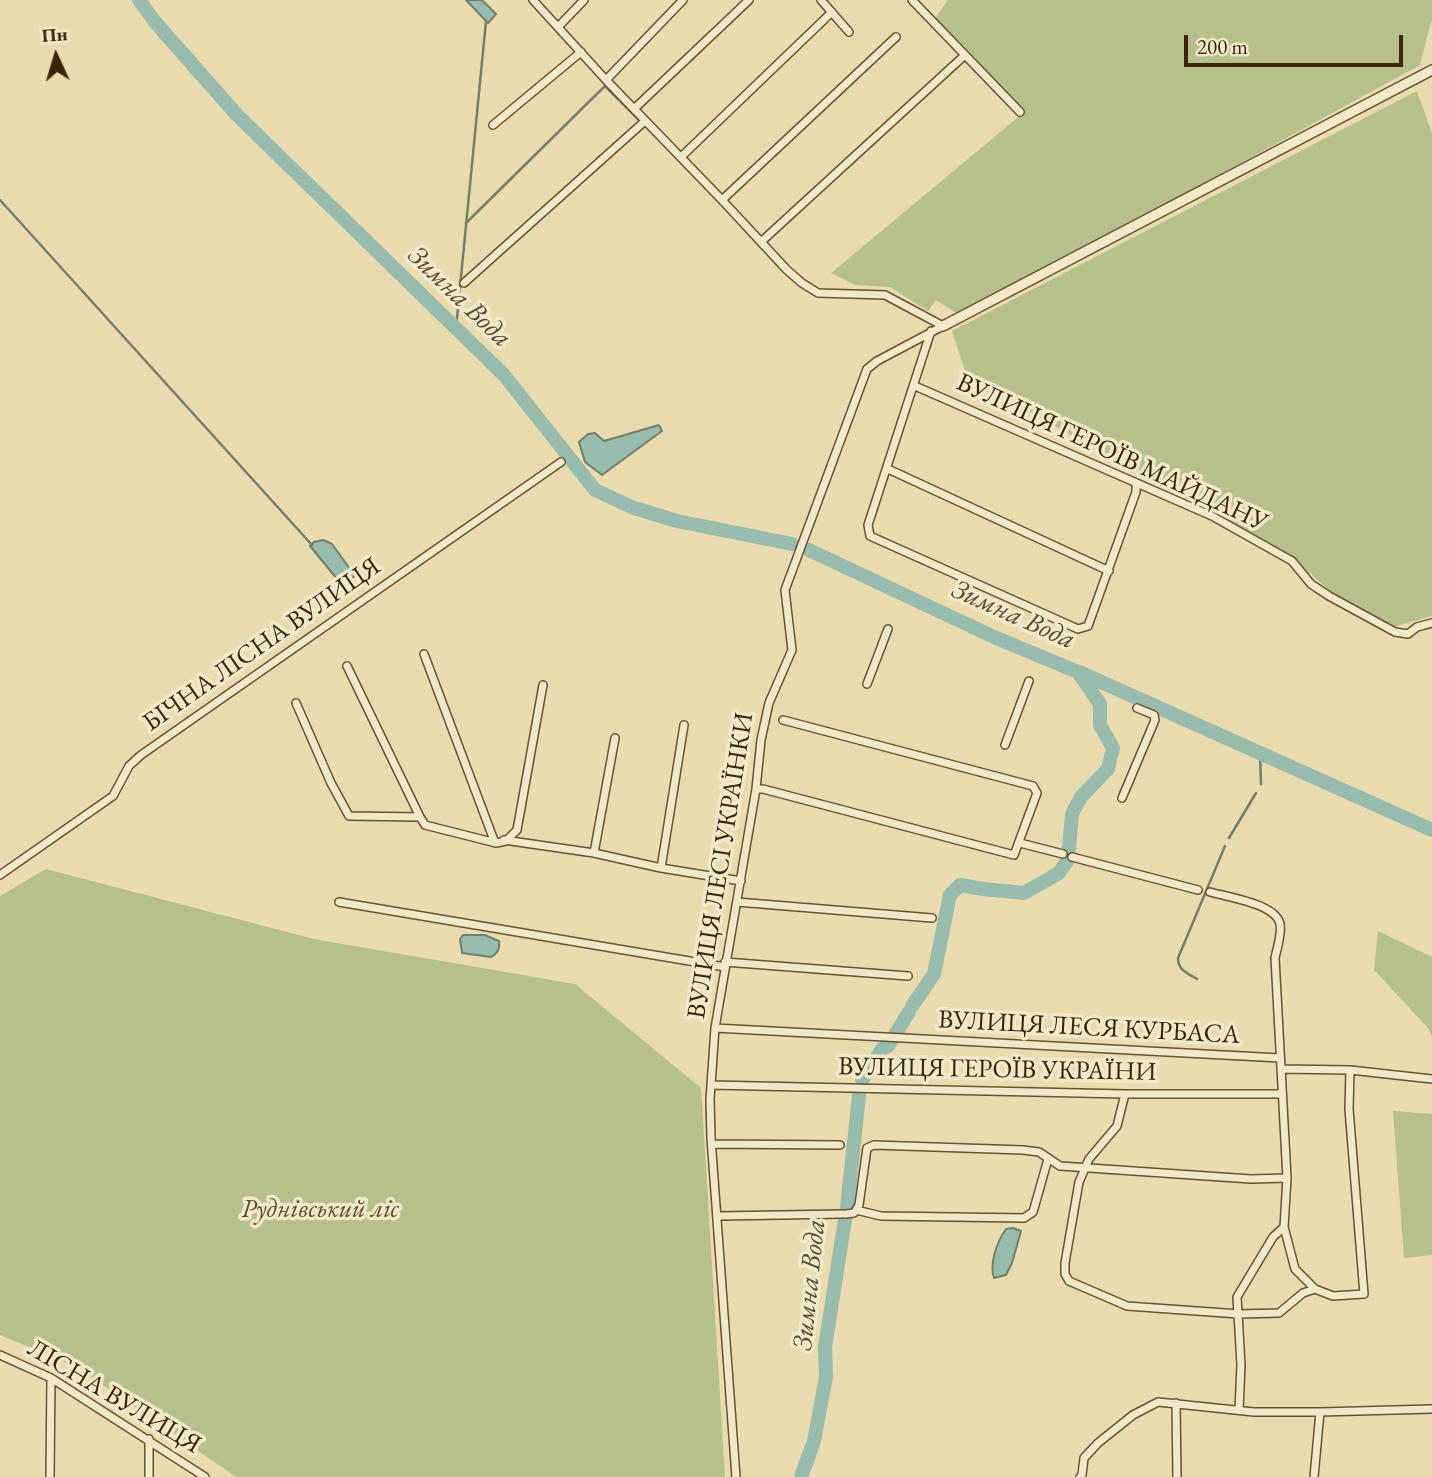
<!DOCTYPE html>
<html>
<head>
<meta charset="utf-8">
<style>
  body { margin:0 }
  #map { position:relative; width:1432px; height:1477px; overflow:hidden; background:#e9dbae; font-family:"EB Garamond",serif }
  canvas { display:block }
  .north { position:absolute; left:21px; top:21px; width:70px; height:70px; -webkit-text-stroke:5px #f1e8ca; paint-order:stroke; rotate:356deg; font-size:19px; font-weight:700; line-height:28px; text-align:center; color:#3c2407 }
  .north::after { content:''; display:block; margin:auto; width:24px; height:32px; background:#3c2407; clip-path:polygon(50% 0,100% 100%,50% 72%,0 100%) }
  .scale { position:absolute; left:1184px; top:35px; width:219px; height:32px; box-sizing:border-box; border:4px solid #3c2407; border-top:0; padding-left:9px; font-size:21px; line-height:24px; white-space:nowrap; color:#3c2407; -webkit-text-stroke:5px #f1e8ca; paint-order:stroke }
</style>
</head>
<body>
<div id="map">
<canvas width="1432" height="1477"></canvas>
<div class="north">Пн</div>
<div class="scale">200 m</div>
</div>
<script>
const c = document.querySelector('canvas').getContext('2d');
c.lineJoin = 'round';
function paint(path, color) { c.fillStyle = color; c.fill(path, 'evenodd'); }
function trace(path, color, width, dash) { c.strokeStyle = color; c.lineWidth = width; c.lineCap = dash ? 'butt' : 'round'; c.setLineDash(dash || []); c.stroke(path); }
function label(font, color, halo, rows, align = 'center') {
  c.font = font + ' "EB Garamond",serif'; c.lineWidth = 7; c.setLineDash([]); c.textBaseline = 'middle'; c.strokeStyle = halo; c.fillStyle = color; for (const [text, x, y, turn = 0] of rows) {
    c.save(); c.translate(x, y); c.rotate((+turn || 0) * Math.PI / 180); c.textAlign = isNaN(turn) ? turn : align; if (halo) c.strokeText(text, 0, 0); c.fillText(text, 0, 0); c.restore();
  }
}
const green = new Path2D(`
  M 948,0 L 1432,0 L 1432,19 L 1420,65 L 961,316 L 936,300 L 928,311 L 890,287 L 855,285 L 831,273 L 1023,113 L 933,21 Z
  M 1417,91 L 1432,134 L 1432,616 L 1386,629 L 1340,600 L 1291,556 L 1065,432 L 966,374 L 952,331 Z
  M 46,869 L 314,939 L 575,984 L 701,1088 L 725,1477 L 236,1477 L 77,1367 L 0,1335 L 0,896 Z
  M 1378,931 L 1432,957 L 1432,1036 L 1428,1028 L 1374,970 Z
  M 1393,1111 L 1432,1114 L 1432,1255 L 1404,1258 Z`);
const water = new Path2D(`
  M 466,0 L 482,0 L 496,14 L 488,23 Z
  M 659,425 L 662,431 L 602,475 L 585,462 L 579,442 L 588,434 L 595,433 L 604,441 Z
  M 323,540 L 332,544 L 355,576 L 342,585 L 310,546 L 314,542 Z
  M 463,935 L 485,935 L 499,941 C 500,949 498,953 491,957 L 462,953 L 460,939 Z
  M 1013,1228 L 1021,1231 L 1012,1263 L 1006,1275 L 994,1278 C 989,1263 997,1242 1006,1229 Z`);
const stream = new Path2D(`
  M 0,200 L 312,545
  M 466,223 L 605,86 L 639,120
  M 456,328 L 486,21
  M 1260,753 L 1261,784
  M 1229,838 L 1256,793
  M 1197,979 C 1187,973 1178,970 1178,958 L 1225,846`);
const river = new Path2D(`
  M 139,0 L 155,22 L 237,115 L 504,375 L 595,490 L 634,508 L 677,521 L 792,544
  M 809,550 L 994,637 L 1078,672 L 1100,704 L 1100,725 L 1113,748 L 1108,769 L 1081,797 L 1072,814 L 1068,860 L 1059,873 L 1024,893 L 983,889 L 960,885 L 950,895 L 934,974 L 912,1006
  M 1079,672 L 1432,830
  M 862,1080 L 882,1049 L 888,1046 L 909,1012
  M 801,1477 L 814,1441 L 826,1377 L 825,1347 L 847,1207 L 859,1096`);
const minor = new Path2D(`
  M 533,0 L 606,80 L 722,200 L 787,270 L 802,283 L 818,293 L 885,295 L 943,326
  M 821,0 L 849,32
  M 912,0 L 1020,112
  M 559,26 L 584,0
  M 606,80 L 683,0
  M 634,109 L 749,0
  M 493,125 L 581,52
  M 681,157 L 832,12
  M 722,200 L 896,37
  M 762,241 L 965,55
  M 464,283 L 645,121
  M 931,331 L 868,525 L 870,536 L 1078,629 L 1088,626 L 1136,492 L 1136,483
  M 915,386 L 1212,516 L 1292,561 L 1311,584 L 1329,596 L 1395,632 L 1408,634 L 1417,627 L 1432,623
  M 888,469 L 1109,571
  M 424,654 L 495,843
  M 347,666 L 420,817
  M 867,684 L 888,629
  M 296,703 L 331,783 L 349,816 L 420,817 L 425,825 L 496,843 L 506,841 L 517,830 L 543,685
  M 1005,745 L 1029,681
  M 756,789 L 763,789 L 1014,855 L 1037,793 L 1033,786 L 783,720
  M 1122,798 L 1155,720 L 1154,715 L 1137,708
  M 504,840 L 594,853 L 661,868 L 741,881
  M 1020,843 L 1063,854
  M 594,853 L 615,738
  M 1072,857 L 1198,890
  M 661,868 L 684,725
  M 0,875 L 113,796 L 129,766 L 141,755 L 561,462
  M 1210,892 C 1228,897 1276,904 1280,924 C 1282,934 1277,948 1275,958 L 1287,1178 L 1284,1227 L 1273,1237 L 1237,1297 L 1241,1365 L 1239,1410
  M 339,902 L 725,967
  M 737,902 L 932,918
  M 725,962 L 908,976
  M 715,1028 L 1280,1058
  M 1281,1069 L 1350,1070 L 1432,1079
  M 711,1085 L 1125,1094 L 1282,1094
  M 1125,1094 L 1117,1126 L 1089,1159 L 1079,1182 L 1065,1263 L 1065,1274 L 1069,1281 L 1127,1306 L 1239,1314 L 1279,1313 L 1303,1293 L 1315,1289 L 1333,1296 L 1364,1294 L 1349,1109 L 1350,1070
  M 712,1144 L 840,1145
  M 856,1210 L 881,1216 L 1024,1218 L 1033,1212 L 1048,1159
  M 846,1214 L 854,1213 L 859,1205 L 867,1148 L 874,1145 L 1023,1150 L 1039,1152 L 1060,1166 L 1251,1179 L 1287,1178
  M 719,1216 L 842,1214
  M 1284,1227 L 1295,1269 L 1315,1289
  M 0,1355 L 51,1378 L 205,1477
  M 1176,1403 L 1177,1477
  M 149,1439 L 149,1477
  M 50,1477 L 51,1378
  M 736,1477 L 711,1138 L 710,1099 L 715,1028 L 756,789 L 761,740 L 769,703 L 792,650 L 785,590 L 867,369 L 877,361 L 943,326
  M 1080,1477 L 1082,1475 L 1084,1458 L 1098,1443 L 1133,1415 L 1158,1402 L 1254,1412 L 1320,1412 L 1432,1409
  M 1314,1477 L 1320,1412`);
const tertiary = new Path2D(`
  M 943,326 L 1432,70`);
const streetNames = [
  ["ВУЛИЦЯ ГЕРОЇВ МАЙДАНУ",1112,453,25],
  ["БІЧНА ЛІСНА ВУЛИЦЯ",262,645,-35],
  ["ВУЛИЦЯ ЛЕСІ УКРАЇНКИ",721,866,-81],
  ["ВУЛИЦЯ ЛЕСЯ КУРБАСА",1089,1028,3],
  ["ВУЛИЦЯ ГЕРОЇВ УКРАЇНИ",997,1070,1],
  ["ЛІСНА ВУЛИЦЯ",114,1397,31]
];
const parkNames = [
  ["Руднівський ліс",320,1210]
];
const waterNames = [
  ["Зимна Вода",459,297,44],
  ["Зимна Вода",1013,615,24],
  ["Зимна Вода",810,1285,-84]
];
paint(green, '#b5c08b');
paint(water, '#97bbac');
trace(water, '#737f6a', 2);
trace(stream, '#737f6a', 2.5);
trace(river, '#97bbac', 14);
trace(minor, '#675231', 10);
trace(tertiary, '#675231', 12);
trace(minor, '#f1e8ca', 7);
trace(tertiary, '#f1e8ca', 9);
label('26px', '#3c2407', '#f1e8ca', streetNames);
label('italic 26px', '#5a4b28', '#f1e8ca', parkNames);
label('italic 28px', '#534a30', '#f1e8ca', waterNames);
</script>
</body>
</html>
